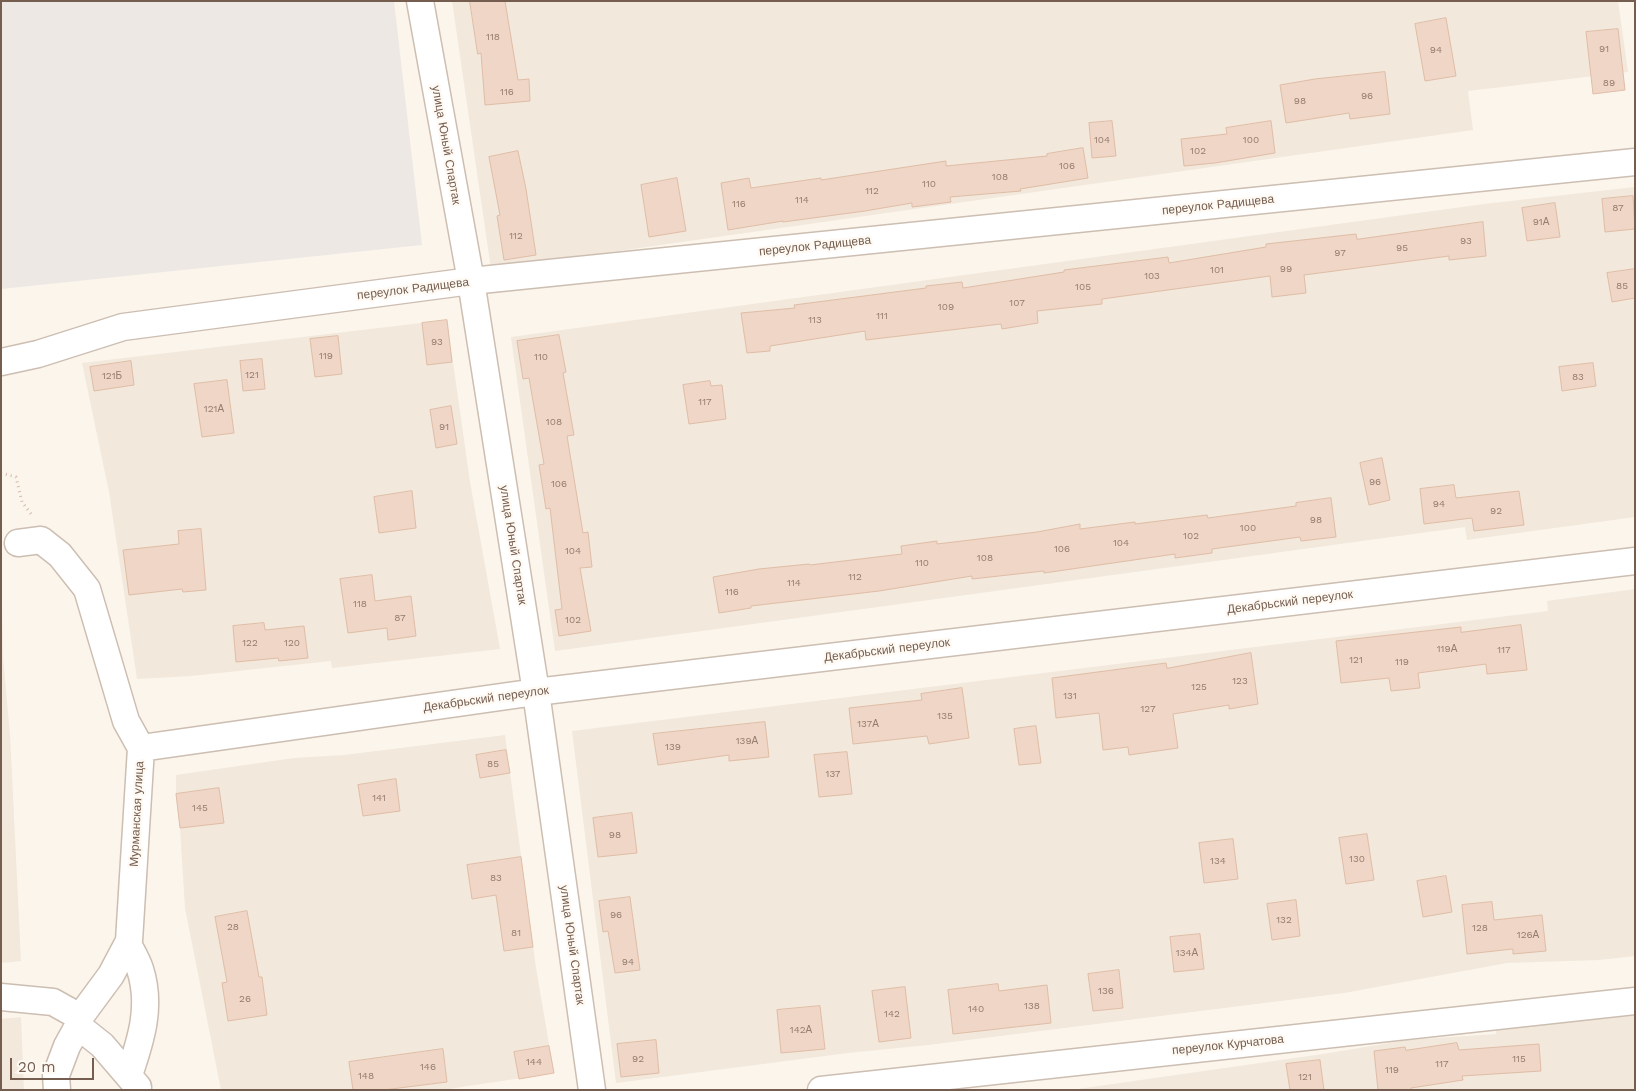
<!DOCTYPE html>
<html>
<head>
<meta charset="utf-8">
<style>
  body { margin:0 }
  #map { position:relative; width:1636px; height:1091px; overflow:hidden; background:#fbf5ec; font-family:"Work Sans",sans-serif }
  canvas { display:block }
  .frame { position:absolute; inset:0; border:2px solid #755e50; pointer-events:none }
  .scale { position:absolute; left:10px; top:1058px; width:84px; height:22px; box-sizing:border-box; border:2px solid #755e50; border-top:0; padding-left:6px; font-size:15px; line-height:18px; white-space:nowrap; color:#755e50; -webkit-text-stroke:4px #fef9f2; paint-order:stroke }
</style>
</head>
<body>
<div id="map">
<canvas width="1636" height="1091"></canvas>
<div class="frame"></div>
<div class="scale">20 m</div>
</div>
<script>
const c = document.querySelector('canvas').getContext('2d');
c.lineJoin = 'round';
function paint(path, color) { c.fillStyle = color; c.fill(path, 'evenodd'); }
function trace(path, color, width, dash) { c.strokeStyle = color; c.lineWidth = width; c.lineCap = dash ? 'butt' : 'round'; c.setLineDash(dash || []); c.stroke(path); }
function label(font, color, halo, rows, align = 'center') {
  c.font = font + ' "Work Sans",sans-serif'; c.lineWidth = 4.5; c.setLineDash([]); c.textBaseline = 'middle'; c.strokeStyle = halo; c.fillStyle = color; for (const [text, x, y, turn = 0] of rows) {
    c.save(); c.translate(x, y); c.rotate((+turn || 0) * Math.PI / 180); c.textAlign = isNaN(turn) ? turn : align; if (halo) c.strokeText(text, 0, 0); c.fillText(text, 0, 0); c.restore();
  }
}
const residential = new Path2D(`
  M 452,1 L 1618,1 L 1628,72 L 1468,91 L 1473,130 L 491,269 Z
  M 1635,187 L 1635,517 L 1467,540 L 1465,527 L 555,651 L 511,337 L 1484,204 Z
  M 447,320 L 470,482 L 500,649 L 332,668 L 331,661 L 191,676 L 137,679 L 109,492 L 82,363 Z
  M 1,551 L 3,657 L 10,735 L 21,961 L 1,963 Z
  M 1635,589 L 1635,956 L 1599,960 L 1507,963 L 1344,993 L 928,1045 L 848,1053 L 616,1083 L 572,731 L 1548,611 L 1547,601 Z
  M 505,735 L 536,968 L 554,1073 L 442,1090 L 221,1090 L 185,908 L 180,828 L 176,794 L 176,775 L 294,758 L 344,755 Z
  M 1635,1015 L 1635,1090 L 1071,1090 L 1323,1054 L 1408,1040 L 1496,1034 L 1496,1025 Z
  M 21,1017 L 24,1090 L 1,1090 L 1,1019 Z`);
const industrial = new Path2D(`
  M 1,1 L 394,1 L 422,245 L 1,289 Z`);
const building = new Path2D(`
  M 470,1 L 505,1 L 518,80 L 529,79 L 530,101 L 485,105 L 481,53 L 478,54 Z
  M 1446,18 L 1456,76 L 1425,81 L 1415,24 Z
  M 1618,29 L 1625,90 L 1593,94 L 1586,32 Z
  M 1385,72 L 1390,114 L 1350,119 L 1349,113 L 1286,123 L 1280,85 L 1315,79 Z
  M 1112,121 L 1116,156 L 1092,158 L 1089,123 Z
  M 1271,121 L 1275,153 L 1215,163 L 1184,166 L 1181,139 L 1227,134 L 1226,128 Z
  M 1083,148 L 1088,178 L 1020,189 L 1021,191 L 950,197 L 951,202 L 912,207 L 912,203 L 865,211 L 783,222 L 783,221 L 728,230 L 721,183 L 749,178 L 751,188 L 821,178 L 821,180 L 946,161 L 946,166 L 1047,156 L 1047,154 Z
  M 518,151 L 526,189 L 536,255 L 504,260 L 497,216 L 500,215 L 489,157 Z
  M 677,178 L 686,231 L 649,237 L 641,185 Z
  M 1633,196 L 1635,229 L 1605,232 L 1602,199 Z
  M 1555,203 L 1560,237 L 1527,241 L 1522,208 Z
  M 1483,222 L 1486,256 L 1449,260 L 1449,256 L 1304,275 L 1306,293 L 1272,297 L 1270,276 L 1102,299 L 1102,304 L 1037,311 L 1038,323 L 1002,329 L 1001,324 L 866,340 L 865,331 L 770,346 L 770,351 L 747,353 L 741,313 L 795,308 L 794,305 L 926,288 L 926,286 L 962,282 L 963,288 L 1064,272 L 1064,270 L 1168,257 L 1169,263 L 1266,247 L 1266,244 L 1356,234 L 1357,239 Z
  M 1635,269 L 1635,298 L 1612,302 L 1607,273 Z
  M 447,320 L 452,362 L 427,365 L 422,323 Z
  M 559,335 L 566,372 L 563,373 L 574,435 L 567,436 L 583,533 L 588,532 L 592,567 L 580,568 L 591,631 L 559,636 L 555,610 L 562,609 L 550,508 L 546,509 L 539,465 L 544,464 L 529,378 L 523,379 L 517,341 Z
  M 338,336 L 342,374 L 315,377 L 310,339 Z
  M 262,359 L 265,389 L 243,391 L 240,361 Z
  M 131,361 L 134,385 L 94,391 L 90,367 Z
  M 1593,363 L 1596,386 L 1562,391 L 1559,367 Z
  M 227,380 L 234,433 L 202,437 L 194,384 Z
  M 710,381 L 711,386 L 722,385 L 726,419 L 689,424 L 683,385 Z
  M 451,406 L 457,444 L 436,448 L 430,410 Z
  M 1382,458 L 1390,500 L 1369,505 L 1360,463 Z
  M 1454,485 L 1456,498 L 1519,491 L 1524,525 L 1474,531 L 1472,518 L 1424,524 L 1420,489 Z
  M 412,491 L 416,528 L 379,533 L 374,497 Z
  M 1331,498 L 1336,537 L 1301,541 L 1300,537 L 1212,549 L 1212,553 L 1175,558 L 1175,554 L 1044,573 L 1044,571 L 972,579 L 972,576 L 879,591 L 751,606 L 751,608 L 719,613 L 713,577 L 759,569 L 809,564 L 810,565 L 902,554 L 901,546 L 937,541 L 937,544 L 1037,532 L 1080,524 L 1080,529 L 1135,522 L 1135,524 L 1207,515 L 1208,518 L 1296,506 L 1296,503 Z
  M 201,529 L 206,590 L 183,592 L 182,589 L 129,595 L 123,550 L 179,544 L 178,531 Z
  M 372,575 L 375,601 L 411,596 L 416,636 L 388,640 L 387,628 L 348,633 L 340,579 Z
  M 264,623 L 265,630 L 304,626 L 308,658 L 279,661 L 278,658 L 236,662 L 233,626 Z
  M 1521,625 L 1527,670 L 1487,674 L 1486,664 L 1418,673 L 1420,688 L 1391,691 L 1389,678 L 1341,683 L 1336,641 L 1461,627 L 1461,632 Z
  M 1251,653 L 1258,704 L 1229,709 L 1229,705 L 1173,714 L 1178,748 L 1129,755 L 1128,747 L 1103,750 L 1099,713 L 1056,718 L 1052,678 L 1166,663 L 1167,668 Z
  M 962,688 L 969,738 L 929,744 L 927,736 L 853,744 L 849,708 L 922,700 L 921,694 Z
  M 765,722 L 769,757 L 729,761 L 729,755 L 658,765 L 653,734 Z
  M 1036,726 L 1041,763 L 1019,765 L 1014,729 Z
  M 506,750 L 510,773 L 480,778 L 476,755 Z
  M 847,752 L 852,794 L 819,797 L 814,755 Z
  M 396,779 L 400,811 L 363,816 L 358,785 Z
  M 219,788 L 224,823 L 180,828 L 176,794 Z
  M 632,813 L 637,853 L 598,857 L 593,818 Z
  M 1367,834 L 1374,880 L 1346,884 L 1339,838 Z
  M 1233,839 L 1238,879 L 1204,883 L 1199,843 Z
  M 521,857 L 533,947 L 504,951 L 496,895 L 472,899 L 467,865 Z
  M 1446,876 L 1452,912 L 1423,917 L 1417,881 Z
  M 630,897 L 640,970 L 615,973 L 608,931 L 603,932 L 599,901 Z
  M 1296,900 L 1300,936 L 1272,940 L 1267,904 Z
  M 1492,902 L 1494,920 L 1542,915 L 1546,951 L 1513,954 L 1513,949 L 1467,954 L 1462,905 Z
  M 247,911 L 259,977 L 262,977 L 267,1015 L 228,1021 L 222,983 L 227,982 L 215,917 Z
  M 1200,934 L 1204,969 L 1174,972 L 1170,937 Z
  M 1119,970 L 1123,1008 L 1093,1011 L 1088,974 Z
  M 998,984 L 999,991 L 1047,985 L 1051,1023 L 953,1034 L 948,990 Z
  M 905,987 L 911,1038 L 879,1042 L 872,991 Z
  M 820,1006 L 825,1049 L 781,1053 L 777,1010 Z
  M 656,1040 L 659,1073 L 621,1077 L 617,1044 Z
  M 1457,1043 L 1459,1050 L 1539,1044 L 1541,1071 L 1462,1076 L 1463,1080 L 1411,1088 L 1411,1090 L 1378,1090 L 1374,1051 L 1405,1047 L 1406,1050 Z
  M 549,1046 L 554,1073 L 519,1079 L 514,1052 Z
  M 443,1049 L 447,1082 L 383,1090 L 353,1090 L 349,1062 Z
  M 1320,1060 L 1324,1090 L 1290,1090 L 1286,1064 Z`);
const path = new Path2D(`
  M 1,473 L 16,477 L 22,502 L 31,514`);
const street = new Path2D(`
  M 420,1 L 471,281 L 536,692 L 592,1090
  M 1,362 L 38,354 L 123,327 L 471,281 L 1635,162
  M 18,543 L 41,540 L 60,555 L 87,589 L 126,721 L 141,748 L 129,941 L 111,975 L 80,1017 L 78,1026 L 67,1046 L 56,1075 L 57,1090
  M 141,748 L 536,692 L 1635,561
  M 128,944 C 132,952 137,960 140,969 C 152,1006 141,1040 129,1075
  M 1,997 L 53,1002 L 80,1017
  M 78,1026 L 102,1045 L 138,1087
  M 821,1090 L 1635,1001`);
const numberNames = [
  ["118",493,37],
  ["91",1604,49],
  ["94",1436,50],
  ["89",1609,83],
  ["116",507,92],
  ["96",1367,96],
  ["98",1300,101],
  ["104",1102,140],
  ["100",1251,140],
  ["102",1198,151],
  ["106",1067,166],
  ["108",1000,177],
  ["110",929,184],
  ["112",872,191],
  ["114",802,200],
  ["116",739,204],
  ["87",1618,208],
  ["91А",1541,222],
  ["112",516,236],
  ["93",1466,241],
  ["95",1402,248],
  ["97",1340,253],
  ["99",1286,269],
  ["101",1217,270],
  ["103",1152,276],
  ["85",1622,286],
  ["105",1083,287],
  ["107",1017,303],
  ["109",946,307],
  ["111",882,316],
  ["113",815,320],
  ["93",437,342],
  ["119",326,356],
  ["110",541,357],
  ["121",252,375],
  ["121Б",112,376],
  ["83",1578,377],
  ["117",705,402],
  ["121А",214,409],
  ["108",554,422],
  ["91",444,427],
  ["96",1375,482],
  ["106",559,484],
  ["94",1439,504],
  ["92",1496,511],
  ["98",1316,520],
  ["100",1248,528],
  ["102",1191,536],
  ["104",1121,543],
  ["106",1062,549],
  ["104",573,551],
  ["108",985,558],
  ["110",922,563],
  ["112",855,577],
  ["114",794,583],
  ["116",732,592],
  ["118",360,604],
  ["87",400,618],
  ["102",573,620],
  ["122",250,643],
  ["120",292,643],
  ["119А",1447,649],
  ["117",1504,650],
  ["121",1356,660],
  ["119",1402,662],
  ["123",1240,681],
  ["125",1199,687],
  ["131",1070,696],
  ["127",1148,709],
  ["135",945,716],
  ["137А",868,724],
  ["139А",747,741],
  ["139",673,747],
  ["85",493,764],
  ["137",833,774],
  ["141",379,798],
  ["145",200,808],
  ["98",615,835],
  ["130",1357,859],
  ["134",1218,861],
  ["83",496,878],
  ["96",616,915],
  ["132",1284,920],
  ["28",233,927],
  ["128",1480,928],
  ["81",516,933],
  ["126А",1528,935],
  ["134А",1187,953],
  ["94",628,962],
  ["136",1106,991],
  ["26",245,999],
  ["138",1032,1006],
  ["140",976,1009],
  ["142",892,1014],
  ["142А",801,1030],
  ["92",638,1059],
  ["115",1519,1059],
  ["144",534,1062],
  ["117",1442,1064],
  ["146",428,1067],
  ["119",1392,1070],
  ["148",366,1076],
  ["121",1305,1077]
];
const streetNames = [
  ["улица Юный Спартак",446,145,80],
  ["переулок Радищева",1218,205,-6],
  ["переулок Радищева",815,246,-6],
  ["переулок Радищева",413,289,-7],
  ["улица Юный Спартак",513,545,81],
  ["Декабрьский переулок",1290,602,-7],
  ["Декабрьский переулок",887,650,-7],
  ["Декабрьский переулок",486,699,-8],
  ["Мурманская улица",137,814,-87],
  ["улица Юный Спартак",572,945,82],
  ["переулок Курчатова",1228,1045,-6]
];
paint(residential, '#f2e8db');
paint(industrial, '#ede8e4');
paint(building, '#efd6c6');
trace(building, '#e0bda7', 1);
trace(street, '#cdbeb2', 29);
trace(path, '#d4baa8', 3, [1, 4]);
trace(street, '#fff', 26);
label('10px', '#947c6e', null, numberNames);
label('12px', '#755e50', '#fef9f2', streetNames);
</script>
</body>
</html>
